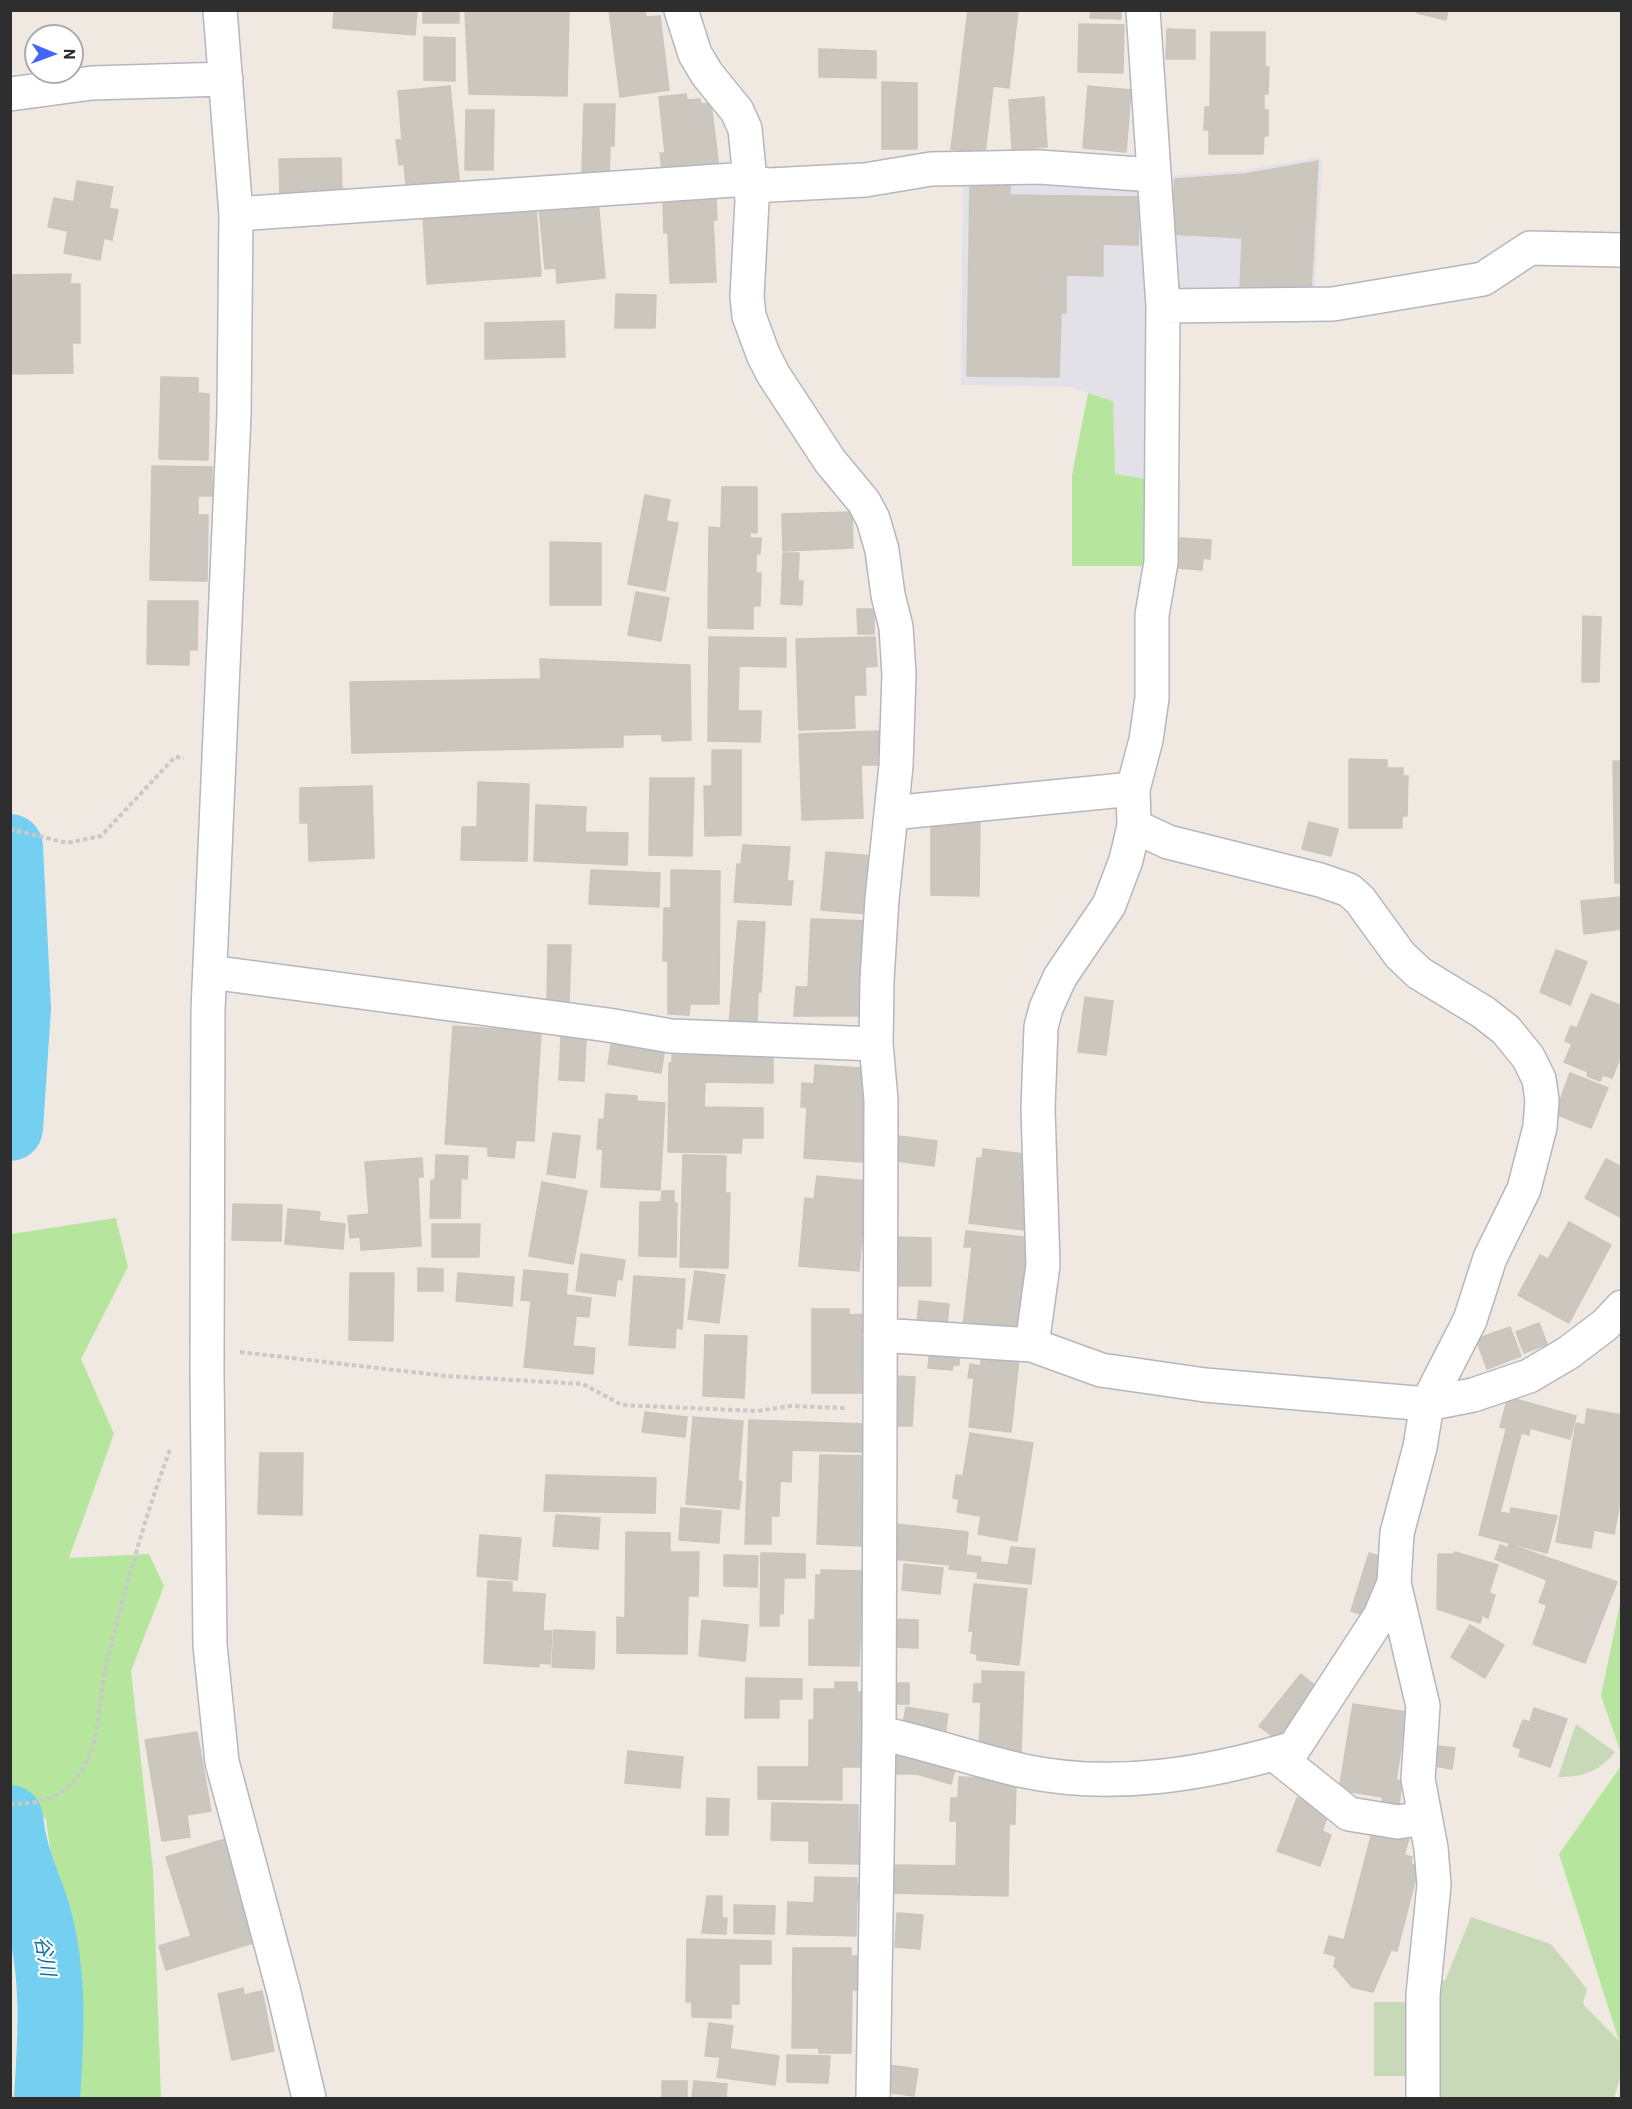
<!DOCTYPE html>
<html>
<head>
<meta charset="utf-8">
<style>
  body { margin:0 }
  #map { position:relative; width:1632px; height:2109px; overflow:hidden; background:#efe9e1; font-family:Barlow,sans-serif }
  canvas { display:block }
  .frame { position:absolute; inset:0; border:12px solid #2e2e2e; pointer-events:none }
  .north { position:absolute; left:24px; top:24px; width:60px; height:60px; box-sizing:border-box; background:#fff; border:2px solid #ababab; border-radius:50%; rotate:91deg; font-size:16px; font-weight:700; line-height:24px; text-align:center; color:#2e2e2e }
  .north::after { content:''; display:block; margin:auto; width:21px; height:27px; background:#4264fb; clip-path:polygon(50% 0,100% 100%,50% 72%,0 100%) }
</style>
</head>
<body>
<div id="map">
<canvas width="1632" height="2109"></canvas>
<div class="frame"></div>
<div class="north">N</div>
</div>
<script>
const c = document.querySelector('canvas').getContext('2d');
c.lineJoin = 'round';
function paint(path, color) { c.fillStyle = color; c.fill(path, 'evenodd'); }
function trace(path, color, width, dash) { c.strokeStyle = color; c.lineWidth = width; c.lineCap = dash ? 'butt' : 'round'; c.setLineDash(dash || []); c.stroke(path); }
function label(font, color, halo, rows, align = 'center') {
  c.font = font + ' Barlow,"Noto Sans JP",sans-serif'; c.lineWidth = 4.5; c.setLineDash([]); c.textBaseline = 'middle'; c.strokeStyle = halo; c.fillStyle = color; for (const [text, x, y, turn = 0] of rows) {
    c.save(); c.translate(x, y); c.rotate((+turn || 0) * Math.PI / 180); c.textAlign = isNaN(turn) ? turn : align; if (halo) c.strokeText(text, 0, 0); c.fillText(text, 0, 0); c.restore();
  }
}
const industrial = new Path2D(`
  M 1319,157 L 1322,161 L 1314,297 L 1179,293 L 1169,284 L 1163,176 L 1241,171 Z
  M 963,176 L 1145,188 L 1155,480 L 1114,474 L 1113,401 L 1069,387 L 961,385 Z`);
const green = new Path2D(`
  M 1088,393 L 1113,401 L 1115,474 L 1155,480 L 1152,566 L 1072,566 L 1072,475 Z
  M 116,1218 L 128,1267 L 81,1359 L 114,1434 L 69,1558 L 149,1554 L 164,1586 L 131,1671 L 153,1869 L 161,2098 L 73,2098 L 76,2036 L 46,1819 L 11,1799 L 11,1234 Z
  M 1621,1599 L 1622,1753 L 1621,1753 L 1601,1696 Z
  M 1621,1766 L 1621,2047 L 1559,1854 Z`);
const cemetery = new Path2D(`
  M 1576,1724 L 1615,1752 C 1599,1772 1583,1777 1558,1777 Z
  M 1471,1917 L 1551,1944 L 1587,1989 L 1583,2004 L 1621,2043 L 1621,2075 L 1614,2098 L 1434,2098 L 1433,1977 L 1445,1981 Z
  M 1374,2002 L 1413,2002 L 1413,2076 L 1374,2076 Z`);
const river = new Path2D(`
  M 10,847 L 18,1008 L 10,1128
  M 10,1818 C 14,1858 27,1879 38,1915 C 55,1975 51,2037 47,2098`);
const building = new Path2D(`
  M 334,10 L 417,10 L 415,35 L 333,28 Z
  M 423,10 L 459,10 L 459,23 L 423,23 Z
  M 465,10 L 569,10 L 567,96 L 469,94 Z
  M 609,10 L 645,10 L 646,17 L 660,16 L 669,90 L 620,97 Z
  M 968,10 L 1018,10 L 1009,88 L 993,86 L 985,153 L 951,149 Z
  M 1091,10 L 1121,10 L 1121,19 L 1090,18 Z
  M 1418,10 L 1448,10 L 1446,20 L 1417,13 Z
  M 1079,24 L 1124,25 L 1123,73 L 1078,72 Z
  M 1167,29 L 1195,30 L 1195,59 L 1166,59 Z
  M 1211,32 L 1265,32 L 1265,67 L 1269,67 L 1268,94 L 1264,94 L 1264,110 L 1268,110 L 1268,136 L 1264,136 L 1263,154 L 1209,154 L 1209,130 L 1204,130 L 1205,107 L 1210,107 Z
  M 424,37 L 455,38 L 455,81 L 424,80 Z
  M 819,49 L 876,51 L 876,78 L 819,77 Z
  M 882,82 L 917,83 L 917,149 L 882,149 Z
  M 450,86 L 460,190 L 407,195 L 404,164 L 399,165 L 396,140 L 402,140 L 398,91 Z
  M 1088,86 L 1131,90 L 1126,152 L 1083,148 Z
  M 686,94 L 687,100 L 700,99 L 701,104 L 711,103 L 719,168 L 662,171 L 660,153 L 665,153 L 659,97 Z
  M 1044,97 L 1047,147 L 1012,150 L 1009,100 Z
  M 584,104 L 615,104 L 614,146 L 610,146 L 609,177 L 582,176 Z
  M 466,110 L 494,110 L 493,170 L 465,170 Z
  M 341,158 L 342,194 L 280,196 L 279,159 Z
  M 1318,161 L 1311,293 L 1240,290 L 1242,238 L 1171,234 L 1175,179 L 1245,174 Z
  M 77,181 L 113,187 L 109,208 L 118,210 L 112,240 L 104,238 L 100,260 L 64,253 L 68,231 L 48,227 L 54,198 L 74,202 Z
  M 970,182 L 1010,183 L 1010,195 L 1139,197 L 1138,245 L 1103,244 L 1103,276 L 1066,275 L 1066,313 L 1061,313 L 1059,377 L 967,376 Z
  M 716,197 L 717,220 L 713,220 L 716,282 L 670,283 L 668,233 L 664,233 L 663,199 Z
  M 598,200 L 605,278 L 557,283 L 556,268 L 545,269 L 539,206 Z
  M 536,208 L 541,276 L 427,284 L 423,215 Z
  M 71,274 L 70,284 L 80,284 L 80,343 L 72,343 L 73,373 L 10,374 L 10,275 Z
  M 616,294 L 656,295 L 655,328 L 615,328 Z
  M 564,321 L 565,357 L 485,359 L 485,323 Z
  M 161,377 L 198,378 L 198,393 L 209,394 L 208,460 L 159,459 Z
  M 152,466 L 212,467 L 212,496 L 198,496 L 198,515 L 208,515 L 207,581 L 150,580 Z
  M 722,487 L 757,487 L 757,533 L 750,532 L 750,538 L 761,538 L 760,554 L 756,554 L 756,573 L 761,573 L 760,606 L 753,606 L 753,629 L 708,628 L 709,527 L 721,528 Z
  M 645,495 L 670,500 L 666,521 L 678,523 L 665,591 L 628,584 Z
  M 852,512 L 853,548 L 783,551 L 782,514 Z
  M 1180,538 L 1211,540 L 1210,559 L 1203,558 L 1202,570 L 1178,568 Z
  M 550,542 L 601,543 L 601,605 L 550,605 Z
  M 783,553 L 799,553 L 798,581 L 803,581 L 802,605 L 781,604 Z
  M 636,592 L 669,598 L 661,641 L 628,635 Z
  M 148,601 L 198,601 L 197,650 L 189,650 L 189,665 L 147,664 Z
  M 857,609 L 874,609 L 874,634 L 858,634 Z
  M 1583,616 L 1601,617 L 1599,682 L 1582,682 Z
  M 709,637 L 786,638 L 786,667 L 739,666 L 738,711 L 761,711 L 760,742 L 708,741 Z
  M 875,637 L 877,666 L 865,667 L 866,695 L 854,695 L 855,728 L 799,730 L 796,639 Z
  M 540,659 L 690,665 L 691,740 L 662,741 L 662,734 L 623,735 L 623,747 L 352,753 L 350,682 L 541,679 Z
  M 881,731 L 882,765 L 861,765 L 863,818 L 802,820 L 799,734 Z
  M 712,750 L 741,750 L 741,835 L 705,836 L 704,786 L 712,786 Z
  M 1349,759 L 1387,760 L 1387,768 L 1403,768 L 1403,776 L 1408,776 L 1407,816 L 1402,816 L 1402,828 L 1349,828 Z
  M 1613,761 L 1622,761 L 1622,883 L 1615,883 Z
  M 650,778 L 694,778 L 692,856 L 649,855 Z
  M 478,782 L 529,784 L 527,861 L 461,860 L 462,827 L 477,827 Z
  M 372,786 L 374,858 L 309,861 L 308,823 L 300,823 L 300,788 Z
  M 536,805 L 586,807 L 585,832 L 628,833 L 627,865 L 534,861 Z
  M 931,820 L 980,821 L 979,896 L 931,895 Z
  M 1309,822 L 1338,829 L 1331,856 L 1302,849 Z
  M 743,845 L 790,847 L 787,881 L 793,881 L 791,905 L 734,902 L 737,864 L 741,864 Z
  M 826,852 L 874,856 L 869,914 L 821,910 Z
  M 591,870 L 660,873 L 659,907 L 589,904 Z
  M 671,870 L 720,871 L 719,1004 L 690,1004 L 689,1015 L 668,1014 L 668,961 L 663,961 L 664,908 L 671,908 Z
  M 1621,897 L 1622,929 L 1584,934 L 1581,901 Z
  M 811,919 L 869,921 L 865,1016 L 794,1016 L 796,987 L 808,987 Z
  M 738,921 L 765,922 L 761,992 L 758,992 L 757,1027 L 729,1026 Z
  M 548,945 L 571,945 L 569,1002 L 547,1001 Z
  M 1556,950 L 1587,962 L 1570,1005 L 1540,992 Z
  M 1591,994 L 1622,1006 L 1622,1054 L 1612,1078 L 1603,1075 L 1600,1081 L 1587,1076 L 1588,1072 L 1564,1062 L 1572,1044 L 1565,1041 L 1571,1026 L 1577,1028 Z
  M 1085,997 L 1113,1001 L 1106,1055 L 1078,1052 Z
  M 453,1026 L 541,1032 L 534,1141 L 516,1140 L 514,1158 L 488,1156 L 488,1147 L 445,1144 Z
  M 561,1036 L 586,1038 L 584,1081 L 559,1080 Z
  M 612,1039 L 665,1047 L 661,1073 L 608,1064 Z
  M 672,1055 L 773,1057 L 773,1083 L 705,1082 L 704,1107 L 763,1108 L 763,1138 L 742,1138 L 741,1153 L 668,1152 L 669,1063 L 672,1063 Z
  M 815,1065 L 861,1068 L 860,1083 L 869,1084 L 864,1162 L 804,1158 L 807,1107 L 801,1107 L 802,1083 L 814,1084 Z
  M 1570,1073 L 1608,1088 L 1591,1128 L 1555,1114 Z
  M 606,1094 L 637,1096 L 637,1101 L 665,1103 L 660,1190 L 601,1187 L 603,1149 L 597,1149 L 599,1119 L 604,1120 Z
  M 553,1133 L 580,1136 L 575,1178 L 547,1174 Z
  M 899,1136 L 937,1141 L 934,1166 L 896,1161 Z
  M 983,1149 L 1033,1155 L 1024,1230 L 969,1223 L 977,1158 L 982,1158 Z
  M 436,1155 L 468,1156 L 467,1179 L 461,1178 L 460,1218 L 430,1218 L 431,1180 L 435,1180 Z
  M 683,1155 L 726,1156 L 725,1193 L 730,1193 L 728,1268 L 680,1267 Z
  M 422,1158 L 423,1177 L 418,1177 L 421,1246 L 361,1250 L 360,1237 L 350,1238 L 348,1216 L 369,1214 L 365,1162 Z
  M 1606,1159 L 1622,1167 L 1622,1218 L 1585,1198 Z
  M 817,1176 L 867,1181 L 859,1271 L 799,1266 L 805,1198 L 814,1199 Z
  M 542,1182 L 587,1191 L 573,1264 L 529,1256 Z
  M 662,1191 L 674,1191 L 674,1203 L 677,1203 L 676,1257 L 639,1256 L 640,1202 L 661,1202 Z
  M 233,1204 L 282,1205 L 281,1241 L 232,1240 Z
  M 288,1209 L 320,1212 L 319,1221 L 345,1224 L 343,1249 L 285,1244 Z
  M 1569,1222 L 1611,1245 L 1569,1323 L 1518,1295 L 1540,1255 L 1548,1259 Z
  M 432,1224 L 480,1224 L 479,1257 L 432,1257 Z
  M 966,1231 L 1034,1238 L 1023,1334 L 963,1327 L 972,1247 L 964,1247 Z
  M 895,1237 L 931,1238 L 931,1286 L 894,1286 Z
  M 581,1254 L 625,1260 L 622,1280 L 617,1279 L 615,1296 L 576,1291 Z
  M 418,1268 L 443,1269 L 443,1291 L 418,1291 Z
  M 524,1270 L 568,1274 L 566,1295 L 591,1298 L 589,1317 L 576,1316 L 573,1346 L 595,1348 L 593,1374 L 524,1367 L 531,1301 L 521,1300 Z
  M 695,1271 L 725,1275 L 719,1323 L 688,1319 Z
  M 350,1273 L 394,1273 L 393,1341 L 349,1340 Z
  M 458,1273 L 514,1277 L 512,1306 L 456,1301 Z
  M 634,1276 L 685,1279 L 682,1329 L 676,1328 L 675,1348 L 629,1345 Z
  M 919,1301 L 949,1304 L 947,1326 L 917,1324 Z
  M 812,1309 L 849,1309 L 849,1315 L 868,1314 L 869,1393 L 812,1393 Z
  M 1539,1323 L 1547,1344 L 1524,1353 L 1516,1332 Z
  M 1510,1327 L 1521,1356 L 1487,1369 L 1476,1339 Z
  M 705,1335 L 747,1336 L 744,1398 L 703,1396 Z
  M 930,1348 L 960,1350 L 959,1365 L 953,1365 L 952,1370 L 928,1368 Z
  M 981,1354 L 1019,1358 L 1011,1432 L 969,1427 L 974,1378 L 968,1378 L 970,1364 L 981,1366 Z
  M 896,1376 L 915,1377 L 912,1426 L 894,1426 Z
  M 1508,1397 L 1576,1416 L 1570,1439 L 1530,1428 L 1529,1435 L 1500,1427 Z
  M 1587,1409 L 1622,1415 L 1622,1492 L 1614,1534 L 1594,1530 L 1591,1548 L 1556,1542 L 1576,1423 L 1585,1425 Z
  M 645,1412 L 687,1417 L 685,1437 L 642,1432 Z
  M 693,1417 L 743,1421 L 738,1481 L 742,1482 L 739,1509 L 686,1504 Z
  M 749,1420 L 867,1424 L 866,1452 L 792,1450 L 791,1482 L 780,1481 L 779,1516 L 771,1516 L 771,1544 L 745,1544 Z
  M 1506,1430 L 1521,1434 L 1500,1512 L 1510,1514 L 1511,1508 L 1557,1516 L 1547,1553 L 1479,1535 Z
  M 970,1433 L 1033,1443 L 1017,1541 L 978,1534 L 981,1516 L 957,1512 L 959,1499 L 953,1498 L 956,1475 L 963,1476 Z
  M 260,1453 L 303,1453 L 302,1515 L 258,1514 Z
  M 820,1455 L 867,1456 L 864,1546 L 817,1544 Z
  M 546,1475 L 656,1478 L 655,1513 L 544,1511 Z
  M 681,1508 L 721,1511 L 719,1543 L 679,1540 Z
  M 556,1515 L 600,1518 L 598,1549 L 553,1546 Z
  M 896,1524 L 968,1532 L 966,1555 L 981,1557 L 980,1562 L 1008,1565 L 1011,1547 L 1035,1549 L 1031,1584 L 977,1578 L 978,1572 L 949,1569 L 950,1565 L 892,1559 Z
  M 626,1532 L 670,1533 L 670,1552 L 699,1552 L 698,1596 L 688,1596 L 687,1654 L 617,1653 L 617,1617 L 625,1618 Z
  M 480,1535 L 521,1538 L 517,1580 L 477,1576 Z
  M 1509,1544 L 1617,1582 L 1585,1663 L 1533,1644 L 1547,1605 L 1539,1602 L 1547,1580 L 1495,1559 L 1500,1545 L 1508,1548 Z
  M 1455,1552 L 1498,1565 L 1489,1593 L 1495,1595 L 1488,1618 L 1482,1615 L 1480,1623 L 1437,1609 L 1438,1554 L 1454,1554 Z
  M 761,1553 L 805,1554 L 805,1578 L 784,1578 L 783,1614 L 779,1613 L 779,1626 L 760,1626 Z
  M 1369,1553 L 1385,1558 L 1366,1616 L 1351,1611 Z
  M 724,1555 L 758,1556 L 757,1587 L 724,1586 Z
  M 904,1564 L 943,1568 L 940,1594 L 902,1590 Z
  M 821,1570 L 863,1571 L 859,1666 L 809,1665 L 809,1620 L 815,1620 L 816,1575 L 821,1575 Z
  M 488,1581 L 512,1582 L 512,1592 L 545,1594 L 543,1631 L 552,1631 L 550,1664 L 539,1663 L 539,1667 L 484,1663 Z
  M 974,1584 L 1027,1589 L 1019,1665 L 977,1660 L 977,1654 L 971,1653 L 973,1631 L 969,1631 Z
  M 892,1619 L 918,1620 L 918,1648 L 891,1647 Z
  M 702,1620 L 748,1625 L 745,1661 L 699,1656 Z
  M 1470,1625 L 1504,1645 L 1485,1678 L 1451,1657 Z
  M 554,1630 L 595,1632 L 594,1669 L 552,1667 Z
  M 982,1671 L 1024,1672 L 1021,1752 L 979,1751 L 981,1702 L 973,1702 L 974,1684 L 982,1684 Z
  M 1301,1674 L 1317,1687 L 1286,1737 L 1281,1732 L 1276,1739 L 1259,1726 Z
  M 746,1678 L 802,1679 L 802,1699 L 779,1699 L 779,1718 L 745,1718 Z
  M 835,1682 L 857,1682 L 857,1692 L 863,1692 L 862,1706 L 866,1706 L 865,1767 L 842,1767 L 842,1800 L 758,1799 L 758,1767 L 809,1767 L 809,1720 L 814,1720 L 814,1689 L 835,1689 Z
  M 890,1683 L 909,1683 L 909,1704 L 890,1704 Z
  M 1353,1704 L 1407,1712 L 1396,1780 L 1402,1781 L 1399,1805 L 1382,1802 L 1383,1797 L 1339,1790 Z
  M 906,1707 L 948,1714 L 945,1736 L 902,1730 Z
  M 1534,1708 L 1567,1719 L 1550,1767 L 1519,1756 L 1521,1749 L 1513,1746 L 1523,1720 L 1530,1722 Z
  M 197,1732 L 211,1811 L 187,1815 L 190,1837 L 162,1841 L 145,1740 Z
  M 1430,1745 L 1455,1748 L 1452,1769 L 1428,1765 Z
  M 893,1749 L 957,1761 L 951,1784 L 917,1774 L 892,1774 Z
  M 628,1751 L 683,1757 L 680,1788 L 625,1783 Z
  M 959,1777 L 1016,1779 L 1015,1824 L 1009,1824 L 1008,1896 L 892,1893 L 892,1865 L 956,1866 L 957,1821 L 950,1821 L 951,1798 L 958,1798 Z
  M 707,1798 L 729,1799 L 728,1835 L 706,1835 Z
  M 1297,1798 L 1330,1810 L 1322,1831 L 1331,1835 L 1320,1866 L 1277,1851 Z
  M 772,1803 L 858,1805 L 858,1834 L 861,1834 L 860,1864 L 809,1863 L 809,1841 L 771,1840 Z
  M 1374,1825 L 1410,1835 L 1404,1855 L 1412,1857 L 1411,1864 L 1419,1866 L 1397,1951 L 1391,1950 L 1373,1992 L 1352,1987 L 1334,1966 L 1336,1956 L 1324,1953 L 1329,1936 L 1344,1940 Z
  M 225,1839 L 256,1942 L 166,1970 L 159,1946 L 191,1936 L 166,1857 Z
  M 815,1877 L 857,1878 L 857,1884 L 860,1884 L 860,1899 L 857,1899 L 856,1936 L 787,1934 L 788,1902 L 814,1903 Z
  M 707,1896 L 722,1896 L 722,1918 L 727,1918 L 726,1934 L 702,1933 Z
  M 734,1905 L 775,1906 L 774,1934 L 734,1933 Z
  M 897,1913 L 923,1915 L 920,1949 L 895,1947 Z
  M 687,1939 L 771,1941 L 771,1964 L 739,1964 L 739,2004 L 731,2004 L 731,2018 L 692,2017 L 692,2002 L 686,2002 Z
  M 793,1948 L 851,1948 L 851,1956 L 860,1956 L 860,1990 L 852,1990 L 851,2053 L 819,2053 L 819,2048 L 792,2048 Z
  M 243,1988 L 244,1995 L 262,1991 L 274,2051 L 232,2060 L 218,1994 Z
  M 709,2023 L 733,2026 L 730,2049 L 779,2056 L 775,2085 L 717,2077 L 720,2057 L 705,2056 Z
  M 787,2055 L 830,2056 L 828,2083 L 787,2082 Z
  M 888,2065 L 918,2069 L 914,2096 L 885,2092 Z
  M 662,2081 L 687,2081 L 687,2098 L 662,2098 Z
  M 694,2081 L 727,2084 L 726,2098 L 692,2098 Z`);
const path = new Path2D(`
  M 10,829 L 67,843 L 101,836 L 175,757 L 184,758
  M 240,1352 L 446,1376 L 583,1384 L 622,1405 L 757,1411 L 791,1406 L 846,1408
  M 10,1804 C 40,1804 64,1798 81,1772 C 101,1743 98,1699 106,1666 C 124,1592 144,1519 171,1447`);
const minor = new Path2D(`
  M 220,10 L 236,214 L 234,414 L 208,1010 L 207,1371 L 210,1645 L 222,1762 L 283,1989 L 309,2098
  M 681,10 L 695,54 L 707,74 L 737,111 L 745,129 L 752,201 L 747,297 L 749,316 L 763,354 L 773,374 L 830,461 L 864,502 L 873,519 L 882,550 L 888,595 L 896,627 L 899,674 L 896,766 L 882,899 L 877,980 L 876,1044 L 881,1100 L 879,1733 L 873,2098
  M 10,94 L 92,83 L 226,79
  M 236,214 L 733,180 L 770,185 L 865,180 L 931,169 L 1039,167 L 1154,175
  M 1163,306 L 1333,304 L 1483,279 L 1530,248 L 1622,250
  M 891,813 L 1133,789
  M 210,972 L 608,1025 L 671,1036 L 876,1044
  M 880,1335 L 1032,1345 L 1101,1370 L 1205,1385 L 1427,1404 L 1473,1395 L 1529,1376 L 1568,1353 L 1605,1325 L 1622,1307
  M 1032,1345 L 1043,1265 L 1038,1109 L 1041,1027 L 1046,1008 L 1060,977 L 1109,905 L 1126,860 L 1134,826 L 1133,789 L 1146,740 L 1152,698 L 1152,615 L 1161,562 L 1163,306 L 1143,10
  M 1394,1583 L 1423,1706 L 1418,1779 L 1431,1848 L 1434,1885 L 1423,1995 L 1423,2098
  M 879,1733 C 928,1743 975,1760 1024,1771 C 1114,1790 1207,1774 1294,1748 L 1380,1616 L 1394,1583 L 1397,1533 L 1420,1447 L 1427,1404 L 1470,1320 L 1490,1258 L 1524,1189 L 1540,1127 L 1542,1100 L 1539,1079 L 1528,1057 L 1506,1030 L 1483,1012 L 1419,973 L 1400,955 L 1360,900 L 1349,890 L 1320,880 L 1168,842 L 1134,826
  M 1274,1754 L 1349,1814 L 1398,1822 L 1424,1818`);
const waterNames = [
  ["谷川",45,1956,80]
];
paint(industrial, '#e3e1e8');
paint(green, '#b6e59e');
paint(cemetery, '#c8d9b8');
trace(river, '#75cff0', 66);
paint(building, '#cbc7bf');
trace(building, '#cbc5ba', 1.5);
trace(minor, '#b4b7c1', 36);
trace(path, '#c9c9c9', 4, [4.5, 3]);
trace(minor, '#fff', 33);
label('italic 20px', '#0d6fa3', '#fff', waterNames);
</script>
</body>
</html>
